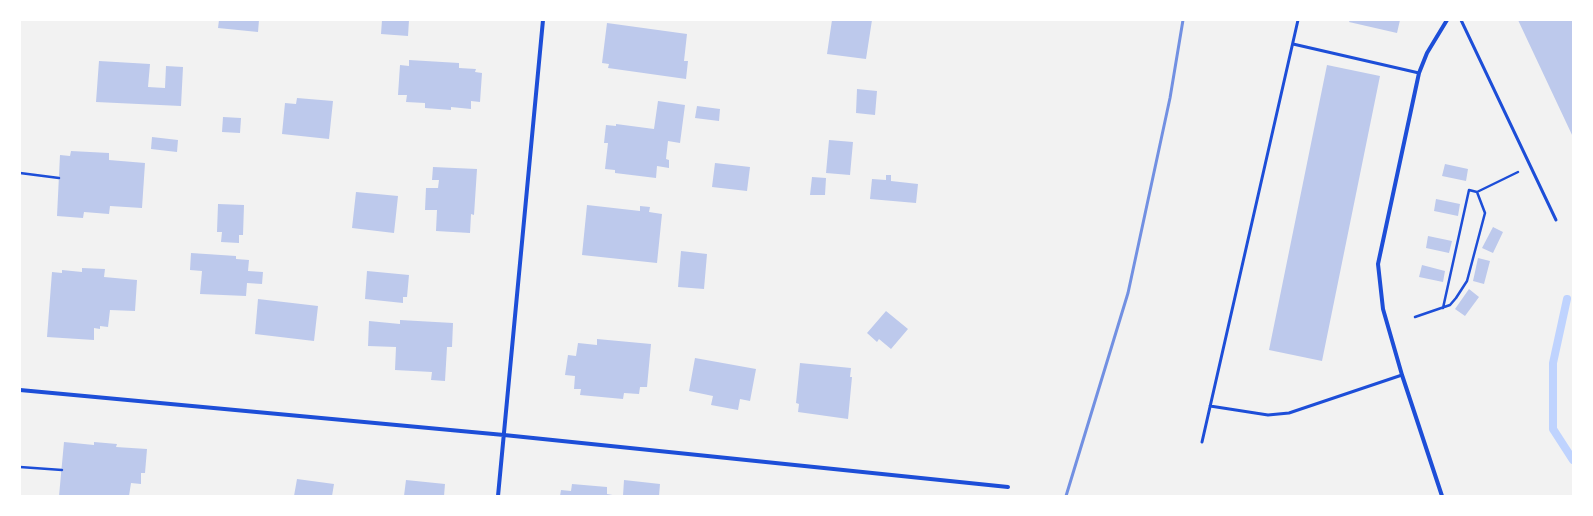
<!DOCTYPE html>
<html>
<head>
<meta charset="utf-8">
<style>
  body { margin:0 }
  #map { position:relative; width:1593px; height:516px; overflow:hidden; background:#f2f2f2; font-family:"Sofia Sans Condensed",sans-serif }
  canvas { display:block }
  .frame { position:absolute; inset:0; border:21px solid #fff; pointer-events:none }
</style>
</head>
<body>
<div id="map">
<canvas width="1593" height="516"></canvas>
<div class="frame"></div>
</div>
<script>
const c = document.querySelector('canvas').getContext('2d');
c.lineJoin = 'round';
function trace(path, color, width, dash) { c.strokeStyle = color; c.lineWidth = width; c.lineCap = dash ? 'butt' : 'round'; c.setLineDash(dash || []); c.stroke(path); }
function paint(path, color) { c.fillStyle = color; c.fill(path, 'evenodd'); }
const stream = new Path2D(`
  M 1567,299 L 1553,363 L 1553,429 L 1573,460`);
const building = new Path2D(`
  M 219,20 L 259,20 L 258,32 L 218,28 Z
  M 382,20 L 409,20 L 408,36 L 381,34 Z
  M 832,20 L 872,20 L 866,59 L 827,54 Z
  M 1350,20 L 1400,20 L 1397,33 L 1349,22 Z
  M 1518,20 L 1573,20 L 1573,137 Z
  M 607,23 L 687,34 L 684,61 L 688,61 L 686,79 L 608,68 L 609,64 L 602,63 Z
  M 409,60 L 459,63 L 459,68 L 476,69 L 475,72 L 482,73 L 480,102 L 471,101 L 471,109 L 451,107 L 451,110 L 425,108 L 425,103 L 406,102 L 407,95 L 398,95 L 400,65 L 409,66 Z
  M 99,61 L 150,64 L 148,87 L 165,88 L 166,66 L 183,67 L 181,106 L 96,102 Z
  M 1327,65 L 1380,76 L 1322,361 L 1269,350 Z
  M 857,89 L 877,91 L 875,115 L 856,113 Z
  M 297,98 L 333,101 L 329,139 L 282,134 L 285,103 L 296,104 Z
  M 658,101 L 685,105 L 680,143 L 668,141 L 666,159 L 669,160 L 669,168 L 657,166 L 656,178 L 615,173 L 615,170 L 605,169 L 608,143 L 604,143 L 606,125 L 616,126 L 616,124 L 654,129 Z
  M 697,106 L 720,109 L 719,121 L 695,118 Z
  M 223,117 L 241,118 L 240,133 L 222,132 Z
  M 152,137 L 178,140 L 177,152 L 151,149 Z
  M 829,140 L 853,142 L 850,175 L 826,173 Z
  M 71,151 L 109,153 L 109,160 L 145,163 L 142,208 L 110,206 L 109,214 L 84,212 L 83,218 L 57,216 L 60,155 L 70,156 Z
  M 715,163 L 750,167 L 747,191 L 712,187 Z
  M 1445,164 L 1468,169 L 1466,181 L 1442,176 Z
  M 433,167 L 477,169 L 474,215 L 471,214 L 470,233 L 436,231 L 437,210 L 425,210 L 426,188 L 438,188 L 439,180 L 432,180 Z
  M 886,175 L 891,175 L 891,181 L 918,184 L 916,203 L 870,199 L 872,179 L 886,180 Z
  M 812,177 L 826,178 L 825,195 L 810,195 Z
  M 356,192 L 398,196 L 394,233 L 352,228 Z
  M 1436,199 L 1460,204 L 1458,216 L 1434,211 Z
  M 218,204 L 244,205 L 243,235 L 239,235 L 239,243 L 221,242 L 222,232 L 217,232 Z
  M 587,205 L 640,211 L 640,206 L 650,207 L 649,212 L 662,214 L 657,263 L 582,255 Z
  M 1493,227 L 1503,232 L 1493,253 L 1482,248 Z
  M 1428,236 L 1452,241 L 1449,253 L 1426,248 Z
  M 681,251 L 707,254 L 704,289 L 678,287 Z
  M 191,253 L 236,256 L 236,259 L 249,260 L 248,271 L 263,272 L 262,284 L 247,283 L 246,296 L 200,294 L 202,271 L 190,270 Z
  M 1478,258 L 1490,261 L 1484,284 L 1473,281 Z
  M 1422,265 L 1445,271 L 1443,282 L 1419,277 Z
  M 82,268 L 105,269 L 104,277 L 137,280 L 135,311 L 110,310 L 108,327 L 100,326 L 100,329 L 94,328 L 94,340 L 47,337 L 52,272 L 62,273 L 62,270 L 82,272 Z
  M 367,271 L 409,275 L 407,297 L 403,297 L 403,303 L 365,299 Z
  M 1469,289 L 1479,297 L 1465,316 L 1455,309 Z
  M 258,299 L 318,306 L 314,341 L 255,334 Z
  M 886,311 L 908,329 L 891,349 L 879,339 L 877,342 L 867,333 Z
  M 400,320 L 453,323 L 452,347 L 447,347 L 445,381 L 431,380 L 432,372 L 395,370 L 396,347 L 368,346 L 369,321 L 400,324 Z
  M 597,339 L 651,344 L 647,387 L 640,387 L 639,394 L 624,393 L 623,399 L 580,395 L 581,389 L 574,389 L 575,376 L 565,375 L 568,355 L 576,356 L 578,343 L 597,345 Z
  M 695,358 L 756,369 L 750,401 L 740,399 L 738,410 L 711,405 L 713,396 L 689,391 Z
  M 800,363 L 851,368 L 850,377 L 852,377 L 848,419 L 798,412 L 799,404 L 796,403 Z
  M 64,442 L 94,445 L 94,442 L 117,444 L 116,447 L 147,449 L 145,473 L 141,473 L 141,484 L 131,483 L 129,496 L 59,496 Z
  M 297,479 L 334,484 L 332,496 L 294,496 Z
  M 406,480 L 445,484 L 444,496 L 404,496 Z
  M 624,480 L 660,484 L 659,496 L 623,496 Z
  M 572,484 L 607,487 L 607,494 L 618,496 L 560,496 L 561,490 L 571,491 Z`);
const path = new Path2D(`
  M 20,173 L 59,178
  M 1443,308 L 1469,190 L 1477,192
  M 1415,317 L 1450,305 L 1456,298 L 1467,281 L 1485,213 L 1477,192 L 1518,172
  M 20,467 L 62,470`);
const service = new Path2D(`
  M 1461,20 L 1556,220
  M 1293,44 L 1419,73
  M 1210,406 L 1268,415 L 1289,413 L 1402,375
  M 1202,442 L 1298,20`);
const minor = new Path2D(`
  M 20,390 L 504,435 L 1008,487
  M 498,496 L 543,20
  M 1442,496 L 1402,375 L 1383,309 L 1378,264 L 1419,73 L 1427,53 L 1447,20`);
const rail = new Path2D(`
  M 1066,496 L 1128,293 L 1170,98 L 1183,20`);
trace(stream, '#bfd3fe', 8);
paint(building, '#bdc9ec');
trace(path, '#1d4ed8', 2.5);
trace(service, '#1d4ed8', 3);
trace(minor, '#1d4ed8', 4);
trace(rail, '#7290e2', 3);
</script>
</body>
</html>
